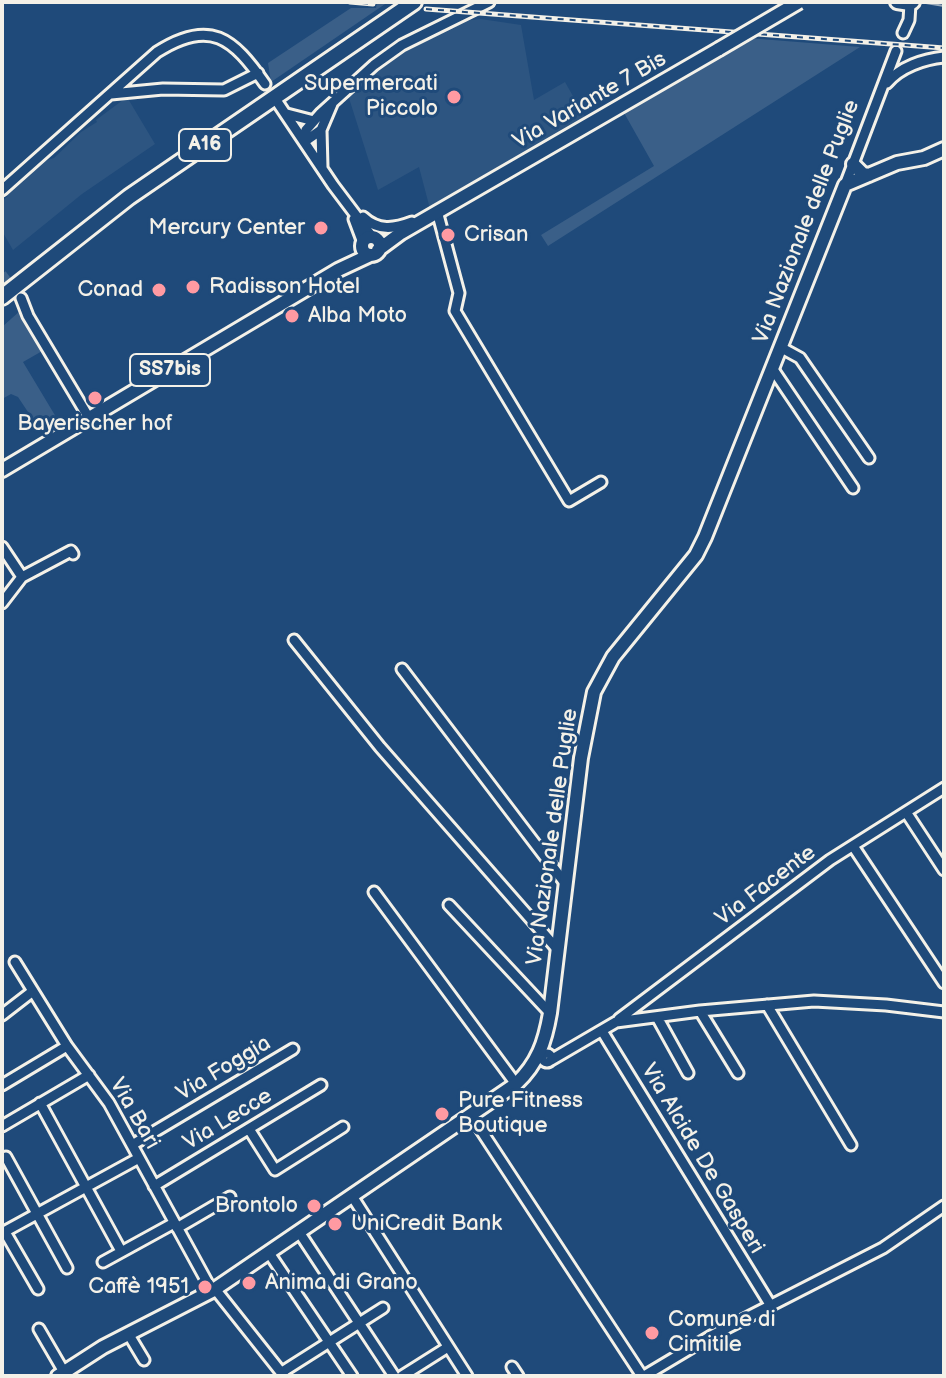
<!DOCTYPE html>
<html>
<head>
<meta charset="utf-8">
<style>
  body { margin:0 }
  #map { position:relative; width:946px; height:1378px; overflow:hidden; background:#1f4a7a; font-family:"Balsamiq Sans",sans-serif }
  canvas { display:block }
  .frame { position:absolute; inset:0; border:4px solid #f4f1e8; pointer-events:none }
</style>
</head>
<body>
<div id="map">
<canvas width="946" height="1378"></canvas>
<div class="frame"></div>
</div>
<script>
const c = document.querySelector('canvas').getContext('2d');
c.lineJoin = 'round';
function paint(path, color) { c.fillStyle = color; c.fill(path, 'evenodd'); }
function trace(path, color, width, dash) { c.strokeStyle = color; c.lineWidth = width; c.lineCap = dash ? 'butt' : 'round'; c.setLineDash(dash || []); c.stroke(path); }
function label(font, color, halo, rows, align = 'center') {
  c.font = font + ' "Balsamiq Sans",sans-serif'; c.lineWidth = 6; c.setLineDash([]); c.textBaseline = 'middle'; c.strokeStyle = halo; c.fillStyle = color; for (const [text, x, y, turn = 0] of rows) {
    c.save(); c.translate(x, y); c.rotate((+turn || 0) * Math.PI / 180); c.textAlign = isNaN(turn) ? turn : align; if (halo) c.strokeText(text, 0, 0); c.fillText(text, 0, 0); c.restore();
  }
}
const built = new Path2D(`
  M 481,19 L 521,25 L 534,100 L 565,82 L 586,119 L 430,209 L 419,167 L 378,190 L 349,98 L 382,64 L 410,47 L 462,21 Z
  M 127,97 L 155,144 L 82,194 L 13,250 L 2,231 L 2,201 L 8,196 L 5,193 L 39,163 L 54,158 L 81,132 L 97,122 L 96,120 Z`);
const green = new Path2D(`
  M 377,2 L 388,2 L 271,82 L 268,63 L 351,8 L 376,8 Z
  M 748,38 L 860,47 L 548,246 L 541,235 L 654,166 L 623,111 Z
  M 21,310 L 44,350 L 23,362 L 62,427 L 44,436 L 18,397 L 11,394 L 2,399 L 2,327 Z`);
const stream = new Path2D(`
  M 926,3 L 944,6`);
const minorTunnel = new Path2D(`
  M 2,274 L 15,291`);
const minor = new Path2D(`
  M 903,33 L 909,20 L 910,4
  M 887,83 C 900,67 924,59 944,57
  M 111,94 L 163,89 L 224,90 L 258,73
  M 278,103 L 333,185 L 373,238
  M 287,114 L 314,121
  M 321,130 L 322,167
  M 304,142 L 306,130 L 321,113 L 374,65 L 402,45 L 489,2
  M 304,142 L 321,130 L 332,104
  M 845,185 L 896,51
  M 2,190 L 157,52 C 210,18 233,38 265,84
  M 437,211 L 459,293 L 455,311 L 569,501 L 601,482
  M 363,217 C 378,231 394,229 412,222
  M 354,219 L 363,243
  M 21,298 L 28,316 L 89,418
  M 780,347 L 800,358 L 869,458
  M 772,368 L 853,488
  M 2,547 L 22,577
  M 2,603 L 22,577 L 71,551 L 73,554
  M 294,640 L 380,747 L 558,950
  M 402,669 L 565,883
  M 906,812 L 944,870
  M 853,846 L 944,983
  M 374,892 L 516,1084
  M 449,905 L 550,1013
  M 15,962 L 67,1046 L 109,1103 L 212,1291
  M 767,1005 L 851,1145
  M 700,1011 L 738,1073
  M 2,1015 L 33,991
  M 657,1017 L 688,1073
  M 619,1019 L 830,860 L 944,788
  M 602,1031 L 771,1306
  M543 1058a4 4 0 1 1 8 0a4 4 0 1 1-8 0Z
  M 551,1060 L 616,1022 L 700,1011 L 814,1001 L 886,1005 L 944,1012
  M 2,1085 L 67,1046
  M 40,1103 L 121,1251
  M 471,1115 L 642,1376
  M 2,1126 L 89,1075
  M 249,1129 L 275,1170 L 343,1127
  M 132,1145 L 293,1049
  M 6,1157 L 67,1268
  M 154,1186 L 321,1085
  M 352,1196 L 467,1376
  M 177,1228 L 230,1197
  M 5,1232 L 38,1289
  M 299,1232 L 394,1376
  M 2,1233 L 139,1158
  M 269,1253 L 352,1376
  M 103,1262 L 174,1223
  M 215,1289 L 284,1376
  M 39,1329 L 64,1372
  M 129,1335 L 144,1360
  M 512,1367 L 518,1376
  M 282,1372 L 383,1308
  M 402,1376 L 448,1347
  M 644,1376 L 711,1336 L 883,1248 L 944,1206`);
const major = new Path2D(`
  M 897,2 L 910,4 L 913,2
  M 853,164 L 863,174 L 869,175
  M362 246a9 9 0 1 1 18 0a9 9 0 1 1-18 0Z
  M 378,250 L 401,233 L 719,49
  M 2,470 L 338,270 L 370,255
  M 58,1376 L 103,1347 L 212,1291 L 516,1084 C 538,1063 545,1042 550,1013 L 581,758 L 594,692 L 613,657 L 696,555 L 705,537 L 845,185 L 897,163 L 924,158 L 944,149`);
const highway = new Path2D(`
  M 2,297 L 129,197 L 414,2`);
const rail = new Path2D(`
  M 350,2 L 373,4
  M 426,9 L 944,48`);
const majorBridge = new Path2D(`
  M 719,49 L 799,2`);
const markers = [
  [454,97,8,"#ff9aa2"],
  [321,228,8,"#ff9aa2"],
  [448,235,8,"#ff9aa2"],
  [193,287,8,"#ff9aa2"],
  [159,290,8,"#ff9aa2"],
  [292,316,8,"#ff9aa2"],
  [95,398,8,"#ff9aa2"],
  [442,1114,8,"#ff9aa2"],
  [314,1206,8,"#ff9aa2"],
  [335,1224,8,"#ff9aa2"],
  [249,1283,8,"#ff9aa2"],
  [205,1287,8,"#ff9aa2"],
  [652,1333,8,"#ff9aa2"]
];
const shields = [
  [205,145,52],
  [170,370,80]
];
const shieldNames = [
  ["A16",205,145],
  ["SS7bis",170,370]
];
const poiNames = [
  ["Supermercati",438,84,"right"],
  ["Piccolo",438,109,"right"],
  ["Mercury Center",305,228,"right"],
  ["Crisan",464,235],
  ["Radisson Hotel",209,287],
  ["Conad",143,290,"right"],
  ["Alba Moto",308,316],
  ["Bayerischer hof",95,424,"center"],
  ["Pure Fitness",458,1101],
  ["Boutique",458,1126],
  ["Brontolo",298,1206,"right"],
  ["UniCredit Bank",351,1224],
  ["Anima di Grano",265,1283],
  ["Caffè 1951",189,1287,"right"],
  ["Comune di",668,1320],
  ["Cimitile",668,1345]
];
const streetNames = [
  ["Via Variante 7 Bis",590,101,-30],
  ["Via Nazionale delle Puglie",807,222,-69],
  ["Via Nazionale delle Puglie",553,837,-82],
  ["Via Facente",766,886,-37],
  ["Via Foggia",224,1069,-31],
  ["Via Bari",134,1114,60],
  ["Via Lecce",228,1120,-31],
  ["Via Alcide De Gasperi",702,1159,59]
];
paint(built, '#2d5581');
paint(green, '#3a5f88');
trace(stream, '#9cacbb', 2);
trace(minorTunnel, '#3f638a', 9, [9, 4.5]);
trace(minor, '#f4f1e8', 15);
trace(major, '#f4f1e8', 18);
trace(highway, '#f4f1e8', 20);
trace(minor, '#1f4a7a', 9);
trace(major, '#1f4a7a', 12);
trace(highway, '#1f4a7a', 14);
trace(rail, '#f4f1e8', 5);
trace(rail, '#1f4a7a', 2, [6]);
trace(majorBridge, '#f4f1e8', 18, []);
trace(majorBridge, '#1f4a7a', 12);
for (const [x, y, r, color] of markers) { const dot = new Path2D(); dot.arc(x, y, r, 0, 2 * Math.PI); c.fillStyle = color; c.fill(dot); trace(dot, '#1f4a7a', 3); }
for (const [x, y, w] of shields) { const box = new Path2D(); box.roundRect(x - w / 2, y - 16, w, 32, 6); c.fillStyle = '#1f4a7a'; c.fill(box); trace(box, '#f4f1e8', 2); }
label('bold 20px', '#f4f1e8', null, shieldNames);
label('22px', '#f4f1e8', '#1f4a7a', poiNames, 'left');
label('22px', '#f4f1e8', '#1f4a7a', streetNames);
</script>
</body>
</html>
